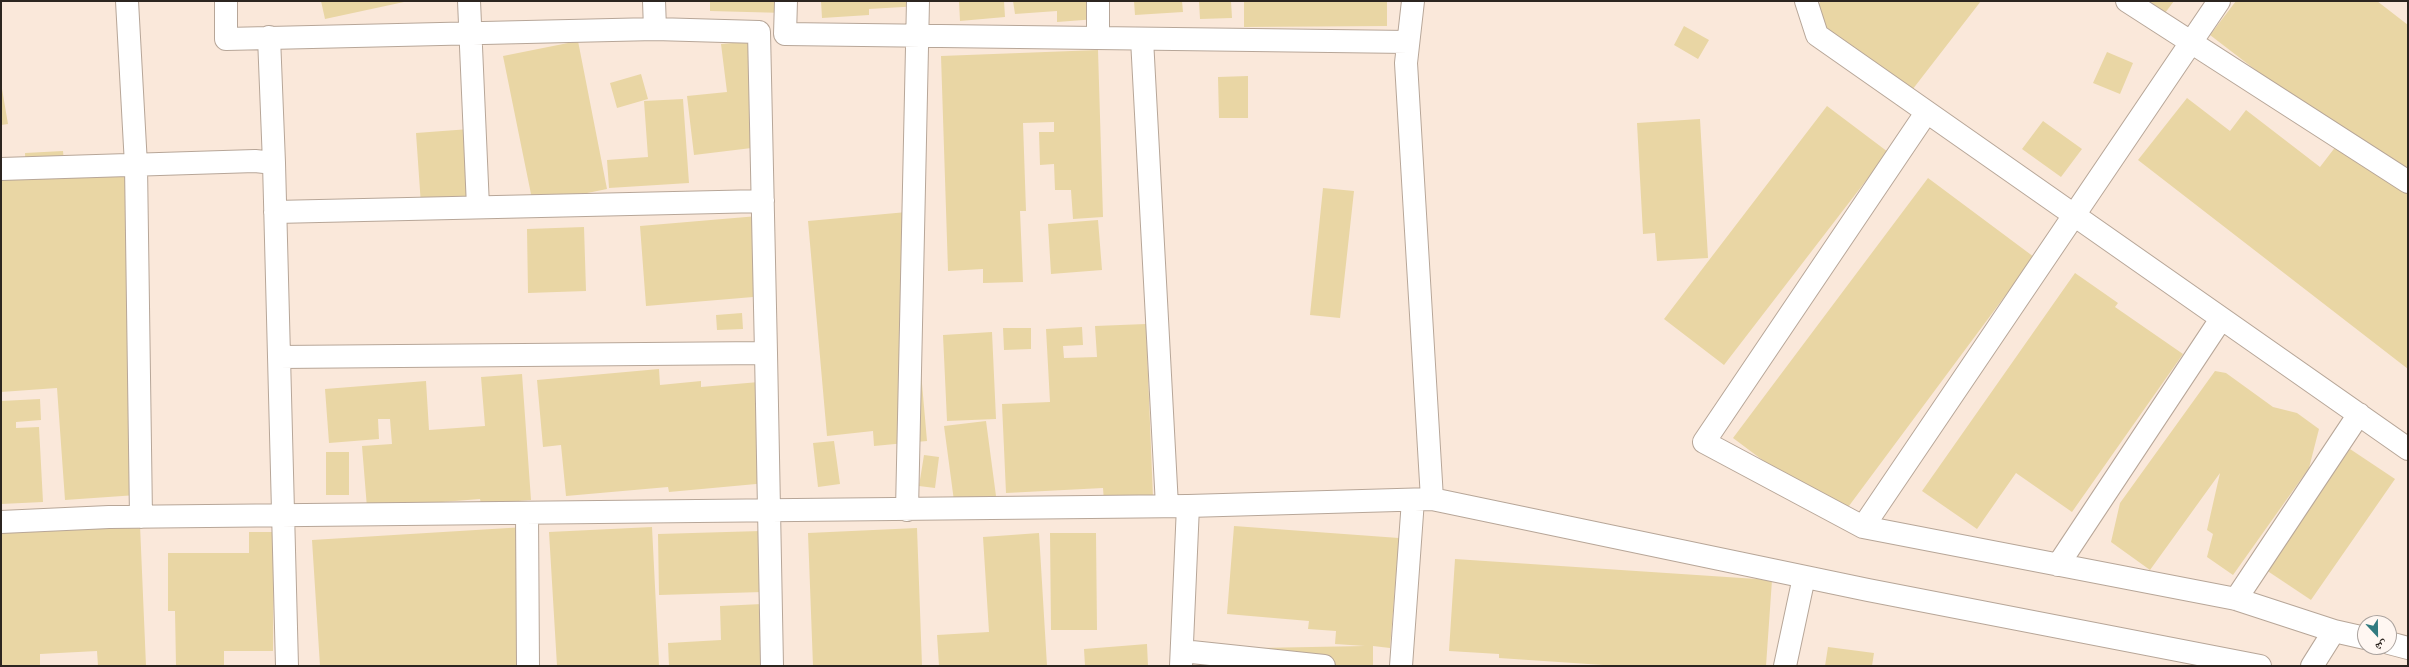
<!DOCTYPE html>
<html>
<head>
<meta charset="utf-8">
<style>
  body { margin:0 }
  #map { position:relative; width:2409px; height:667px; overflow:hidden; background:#fae8da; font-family:"Source Serif 4","Noto Naskh Arabic",serif }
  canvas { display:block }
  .frame { position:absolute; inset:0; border:2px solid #2c2520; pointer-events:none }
  .north { position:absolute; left:2357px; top:615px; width:40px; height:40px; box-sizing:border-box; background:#fff7f2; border:1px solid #aba39e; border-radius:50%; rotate:158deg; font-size:11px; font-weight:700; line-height:16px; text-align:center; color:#2c2520 }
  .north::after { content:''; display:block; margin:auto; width:14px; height:18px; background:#317a7f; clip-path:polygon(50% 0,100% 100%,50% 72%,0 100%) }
</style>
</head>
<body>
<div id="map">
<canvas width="2409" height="667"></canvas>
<div class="frame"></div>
<div class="north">ش</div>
</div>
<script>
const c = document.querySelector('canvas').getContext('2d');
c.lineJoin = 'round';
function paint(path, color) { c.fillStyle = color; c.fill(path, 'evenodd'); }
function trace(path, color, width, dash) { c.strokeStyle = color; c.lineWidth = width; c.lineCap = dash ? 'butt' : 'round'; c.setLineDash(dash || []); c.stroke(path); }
const building = new Path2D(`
  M 321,1 L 404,1 L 404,2 L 325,19 Z
  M 710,1 L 785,1 L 785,13 L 710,11 Z
  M 821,1 L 920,1 L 920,6 L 869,9 L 869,15 L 822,18 Z
  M 959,1 L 1004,1 L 1005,17 L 960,21 Z
  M 1013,1 L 1109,1 L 1110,18 L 1057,22 L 1057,11 L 1015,14 Z
  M 1134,1 L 1182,1 L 1183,12 L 1135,15 Z
  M 1199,1 L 1231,1 L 1232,18 L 1200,19 Z
  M 1244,1 L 1387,1 L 1387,26 L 1244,27 Z
  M 1821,1 L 1981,1 L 1909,94 L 1809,17 Z
  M 2149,1 L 2174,1 L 2165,13 Z
  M 2236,1 L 2377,1 L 2408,25 L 2408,369 L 2138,160 L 2187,98 L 2230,131 L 2246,110 L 2320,167 L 2343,137 L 2210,35 Z
  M 1684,26 L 1709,40 L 1698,59 L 1674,45 Z
  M 578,41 L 607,189 L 533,204 L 503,56 Z
  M 756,41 L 768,146 L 694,155 L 687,96 L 727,92 L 721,44 Z
  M 1098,50 L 1103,217 L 1073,219 L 1071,190 L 1055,190 L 1054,164 L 1040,165 L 1039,132 L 1054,132 L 1054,122 L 1023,123 L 1026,211 L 1020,211 L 1023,282 L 983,283 L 983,269 L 948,271 L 941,56 Z
  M 2107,52 L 2133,63 L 2120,94 L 2093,83 Z
  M 641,74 L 648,99 L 617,108 L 610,83 Z
  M 1248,76 L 1248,118 L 1219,118 L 1218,77 Z
  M 1,83 L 8,124 L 1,125 Z
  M 683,99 L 689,183 L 609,188 L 607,160 L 648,157 L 644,101 Z
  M 1827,106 L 1888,152 L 1724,365 L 1664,319 Z
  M 1700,119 L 1708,258 L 1657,261 L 1655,233 L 1643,234 L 1637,123 Z
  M 2043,121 L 2082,149 L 2061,177 L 2022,149 Z
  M 483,128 L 488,200 L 421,205 L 416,133 Z
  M 63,151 L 64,162 L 139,157 L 151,494 L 65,500 L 57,388 L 1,392 L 1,177 L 26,175 L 25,153 Z
  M 1928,178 L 2034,257 L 1840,518 L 1733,438 Z
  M 1323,188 L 1354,191 L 1340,318 L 1310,315 Z
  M 907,212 L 927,441 L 874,446 L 873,431 L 827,436 L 808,221 Z
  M 758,216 L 765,296 L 646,306 L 640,226 Z
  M 1098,220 L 1102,270 L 1051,274 L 1048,224 Z
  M 584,227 L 586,291 L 528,293 L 527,229 Z
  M 2075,273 L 2118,303 L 2115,307 L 2183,354 L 2072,512 L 2016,473 L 1977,529 L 1922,491 Z
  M 742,313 L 743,329 L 717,330 L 716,315 Z
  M 1146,324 L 1153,498 L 1104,501 L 1103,488 L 1006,493 L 1002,404 L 1050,402 L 1046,329 L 1082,327 L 1083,345 L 1063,346 L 1064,358 L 1097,357 L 1095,326 Z
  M 1003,328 L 1031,328 L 1031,349 L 1004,350 Z
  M 992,332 L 996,419 L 947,421 L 943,335 Z
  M 659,369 L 660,385 L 701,381 L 701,387 L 759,382 L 767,483 L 669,492 L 668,487 L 566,496 L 561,445 L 543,447 L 537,380 Z
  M 2215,371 L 2226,373 L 2273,407 L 2297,413 L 2319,429 L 2309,468 L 2233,575 L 2207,557 L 2213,534 L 2207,530 L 2220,473 L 2150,570 L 2111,542 L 2120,503 Z
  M 522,374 L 531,500 L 481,504 L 480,499 L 367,508 L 362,446 L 392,444 L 390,419 L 378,419 L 379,439 L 329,443 L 325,389 L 426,381 L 429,430 L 485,426 L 481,377 Z
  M 40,399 L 41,420 L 16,422 L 16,428 L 39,427 L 43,502 L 1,504 L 1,401 Z
  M 986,421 L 996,496 L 954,501 L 944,426 Z
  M 834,441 L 840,484 L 818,487 L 813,443 Z
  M 2350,449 L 2395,479 L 2311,600 L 2266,570 Z
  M 326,452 L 349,452 L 349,495 L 326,495 Z
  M 924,455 L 939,457 L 935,488 L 919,486 Z
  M 140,525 L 146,666 L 98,666 L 97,651 L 40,654 L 40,666 L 1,666 L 1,532 Z
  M 1234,526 L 1399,538 L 1390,648 L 1373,646 L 1373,666 L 1258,666 L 1258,648 L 1365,646 L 1335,644 L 1336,631 L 1308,629 L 1309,621 L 1227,614 Z
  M 525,527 L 533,666 L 320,666 L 312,540 Z
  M 652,527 L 659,666 L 557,666 L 549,532 Z
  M 917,528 L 922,666 L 813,666 L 808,533 Z
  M 761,531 L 763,592 L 659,595 L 658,534 Z
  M 249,532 L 274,532 L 273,651 L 224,651 L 224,666 L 176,666 L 175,611 L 168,611 L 168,553 L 249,553 Z
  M 1039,533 L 1047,666 L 939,666 L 937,635 L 989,632 L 983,537 Z
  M 1050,533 L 1096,533 L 1097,630 L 1051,630 Z
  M 1455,559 L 1772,580 L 1766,666 L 1618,666 L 1499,658 L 1499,654 L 1449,651 Z
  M 762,604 L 765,666 L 669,666 L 668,643 L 721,640 L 720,606 Z
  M 1147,644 L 1148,666 L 1085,666 L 1084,649 Z
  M 1828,647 L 1874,653 L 1872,666 L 1825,666 Z`);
const minor = new Path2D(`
  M 127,1 L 136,165 L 141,517
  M 226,1 L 226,39 L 655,29 L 759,32 L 766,353
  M 469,1 L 478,207
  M 654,1 L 655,29
  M 786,1 L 785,34 L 1408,42
  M 1413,1 L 1406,63 L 1432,499
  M 1806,1 L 1817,35 L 2408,449
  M 2127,1 L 2408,182
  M 269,37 L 274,163
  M 1098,38 L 1098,1
  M 1142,39 L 1167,506
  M 1926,113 L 1704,442 L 1863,527 L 2236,599 L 2334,631 L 2365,638
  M 1,169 L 255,161 L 274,163 L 287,666
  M 275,212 L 763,201
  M 279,357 L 766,353 L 772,666
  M 907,510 L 918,1
  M 527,514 L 528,666
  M 1,522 L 109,517 L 1188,506 L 1432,499 L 1868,590 L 2260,666
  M 1863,527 L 2219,1
  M 2058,565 L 2221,319
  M 2236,599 L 2359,414
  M 2389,643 L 2408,648
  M 1182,651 L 1324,666
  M 1181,666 L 1188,506
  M 1401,666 L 1413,500
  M 1785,666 L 1804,577
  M 2312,666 L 2334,631`);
paint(building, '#e9d6a4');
trace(minor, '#b7a698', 24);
trace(minor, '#fff', 22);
</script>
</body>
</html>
